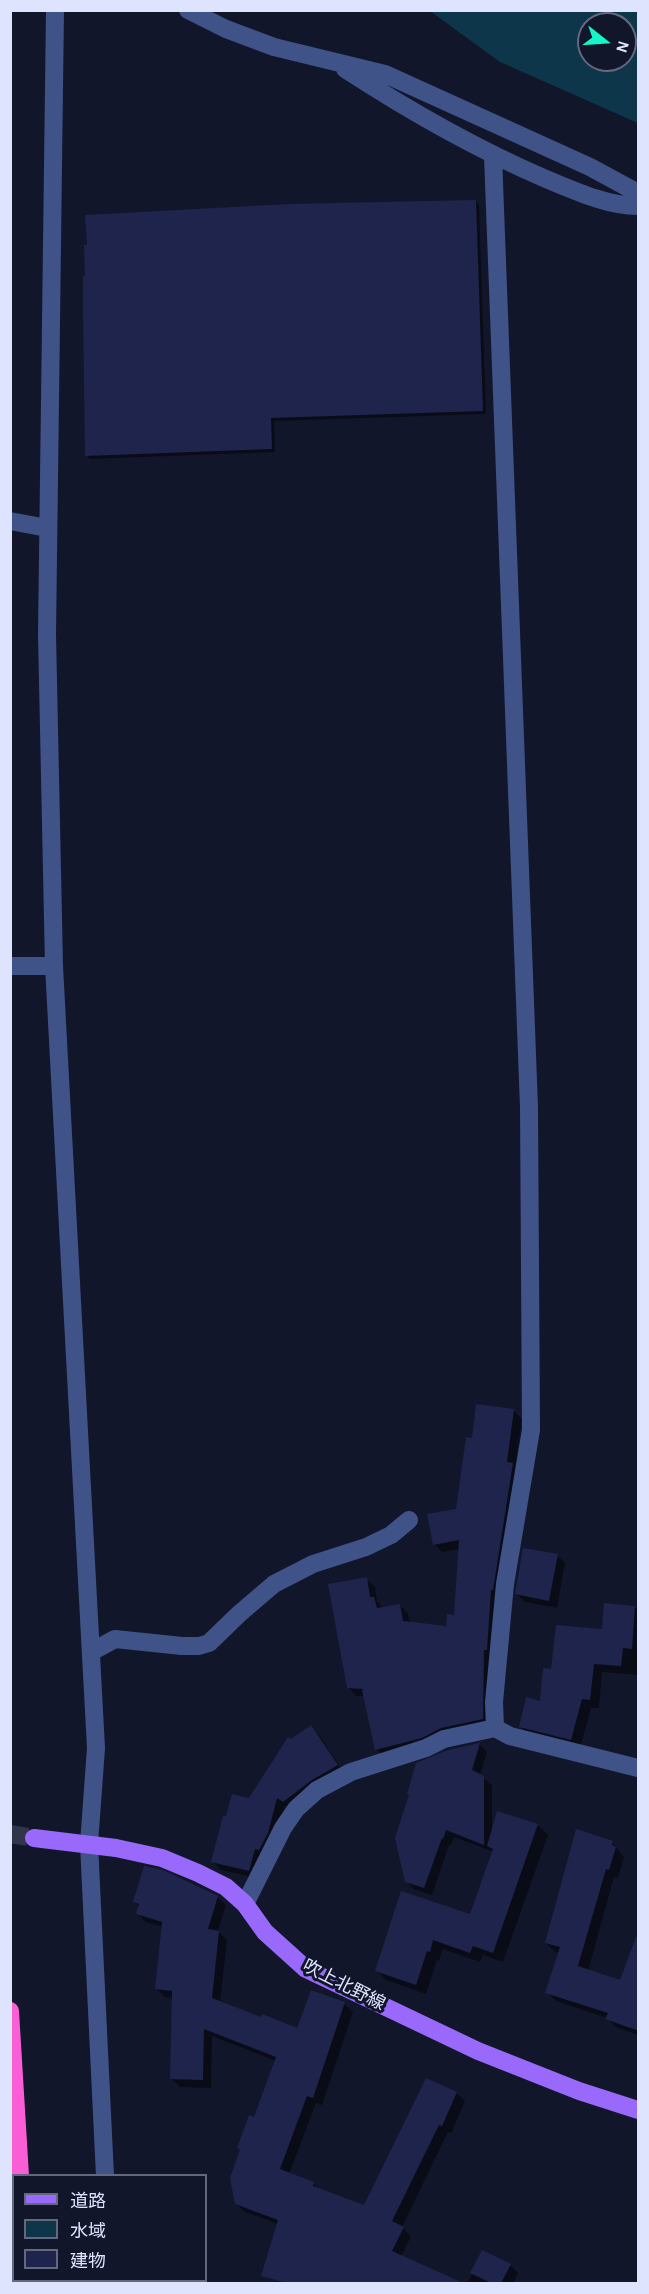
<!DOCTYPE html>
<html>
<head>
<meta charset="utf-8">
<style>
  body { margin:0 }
  #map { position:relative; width:649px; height:2294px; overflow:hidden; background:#12162b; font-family:"Alegreya Sans","Noto Sans JP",sans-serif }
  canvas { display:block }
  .frame { position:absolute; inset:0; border:12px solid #dee4fe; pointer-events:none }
  .legend { position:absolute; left:12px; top:2174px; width:195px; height:108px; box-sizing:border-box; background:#12162b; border:2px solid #64687f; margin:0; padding:8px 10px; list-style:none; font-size:18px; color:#dee4fe }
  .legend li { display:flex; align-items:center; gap:12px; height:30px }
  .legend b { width:30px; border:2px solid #64687f }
  .north { position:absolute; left:577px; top:12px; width:60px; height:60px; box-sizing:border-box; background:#12162b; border:2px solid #64687f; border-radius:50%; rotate:107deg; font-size:16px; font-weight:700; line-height:24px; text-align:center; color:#dee4fe }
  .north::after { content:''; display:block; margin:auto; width:21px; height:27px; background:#12f6c8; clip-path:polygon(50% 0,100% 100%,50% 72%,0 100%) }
</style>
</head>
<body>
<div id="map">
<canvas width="649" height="2294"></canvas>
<div class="frame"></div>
<ul class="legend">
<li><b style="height:8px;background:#9869fa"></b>道路</li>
<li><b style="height:16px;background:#0d364a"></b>水域</li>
<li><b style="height:16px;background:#1f244c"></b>建物</li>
</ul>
<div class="north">N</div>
</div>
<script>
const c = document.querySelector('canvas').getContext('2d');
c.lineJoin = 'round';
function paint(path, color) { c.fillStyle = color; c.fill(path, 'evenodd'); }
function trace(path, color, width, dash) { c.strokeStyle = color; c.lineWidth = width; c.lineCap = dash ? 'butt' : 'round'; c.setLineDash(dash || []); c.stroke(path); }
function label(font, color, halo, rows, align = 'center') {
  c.font = font + ' "Alegreya Sans","Noto Sans JP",sans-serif'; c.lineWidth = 6; c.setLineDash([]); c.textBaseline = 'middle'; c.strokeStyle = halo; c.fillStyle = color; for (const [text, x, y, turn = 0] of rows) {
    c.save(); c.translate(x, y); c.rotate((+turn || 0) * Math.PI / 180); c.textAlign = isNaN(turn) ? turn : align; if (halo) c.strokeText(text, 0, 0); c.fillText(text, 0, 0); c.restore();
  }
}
const water = new Path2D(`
  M 430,11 L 638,11 L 638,123 L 500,62 ZM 589,24 L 625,24 L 625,60 L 589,60 Z`);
const shadow = new Path2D(`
  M 476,201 L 479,205 L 486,414 L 274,421 L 275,452 L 90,459 L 86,455 Z
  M 513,1410 L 522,1419 L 515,1467 L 520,1472 L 491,1727 L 385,1757 L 376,1749 L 365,1696 L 356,1696 L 348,1687 L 366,1579 L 375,1587 L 377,1601 L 383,1608 L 400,1605 L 408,1614 L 410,1623 L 448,1628 L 455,1616 L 460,1549 L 442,1552 L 434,1544 L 458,1510 L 473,1439 Z
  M 557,1555 L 565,1563 L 557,1608 L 525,1602 L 517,1594 Z
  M 605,1605 L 638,1608 L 638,1675 L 602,1672 L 599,1708 L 591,1708 L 580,1748 L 529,1735 L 520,1726 L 542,1703 L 553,1671 L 603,1631 Z
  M 311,1727 L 319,1735 L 344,1773 L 292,1809 L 285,1805 L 275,1842 L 256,1878 L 221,1870 L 213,1862 L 250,1800 L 292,1741 Z
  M 479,1744 L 487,1752 L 480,1775 L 492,1785 L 492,1832 L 498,1813 L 538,1825 L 548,1835 L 503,1962 L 483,1955 L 480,1962 L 443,1949 L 439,1961 L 437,1960 L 426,1994 L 386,1980 L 376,1970 L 471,1916 L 494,1852 L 454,1837 L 451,1845 L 449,1845 L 432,1895 L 414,1889 L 406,1881 Z
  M 612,1842 L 624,1857 L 618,1878 L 614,1877 L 588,1971 L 621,1981 L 638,1974 L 638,2035 L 616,2027 L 607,2018 L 556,2001 L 547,1992 L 560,1953 L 555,1952 L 546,1943 Z
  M 217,1897 L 226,1905 L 218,1931 L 227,1940 L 220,2003 L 298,2030 L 344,2004 L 353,2012 L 322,2105 L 316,2103 L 289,2174 L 313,2183 L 319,2190 L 364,2207 L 456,2093 L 465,2101 L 451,2133 L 448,2132 L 402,2227 L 411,2236 L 401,2257 L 460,2284 L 307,2284 L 276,2269 L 278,2224 L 245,2212 L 236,2204 L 255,2119 L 276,2061 L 212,2036 L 211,2088 L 180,2087 L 172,2079 L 173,1998 L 165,1997 L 156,1988 L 163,1927 L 146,1922 L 138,1914 L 140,1907 L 134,1902 Z
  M 483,2252 L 510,2265 L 518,2273 L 513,2284 L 467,2284 Z
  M 133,2280 L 164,2280 L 165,2284 L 134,2284 Z`);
const building = new Path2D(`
  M 476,200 L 483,411 L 271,418 L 272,449 L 85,456 L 83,308 L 83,276 L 85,276 L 84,245 L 87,245 L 85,215 L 289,204 Z
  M 476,1404 L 514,1409 L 507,1462 L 513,1463 L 493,1590 L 491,1590 L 487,1650 L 484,1650 L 483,1719 L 441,1728 L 422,1738 L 375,1750 L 362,1690 L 364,1689 L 347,1688 L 328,1584 L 367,1577 L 370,1597 L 374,1597 L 377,1608 L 400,1604 L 403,1621 L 446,1626 L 447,1614 L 454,1615 L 459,1540 L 433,1545 L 427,1514 L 456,1509 L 466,1437 L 472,1438 Z
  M 523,1548 L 558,1554 L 549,1601 L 515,1594 Z
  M 604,1603 L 635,1606 L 632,1649 L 623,1648 L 621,1666 L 594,1664 L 590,1700 L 582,1699 L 571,1740 L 519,1727 L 526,1697 L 540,1701 L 543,1668 L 551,1669 L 556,1625 L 602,1629 Z
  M 311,1725 L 338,1765 L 312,1780 L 283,1802 L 277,1798 L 268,1833 L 259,1850 L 255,1849 L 249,1871 L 211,1862 L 223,1816 L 226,1816 L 232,1794 L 249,1798 L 288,1737 L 291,1739 Z
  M 480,1743 L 472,1770 L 484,1776 L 484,1845 L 446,1830 L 443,1839 L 442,1838 L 424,1888 L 405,1882 L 395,1838 L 409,1795 L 407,1794 L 416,1763 L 448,1750 Z
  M 497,1811 L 538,1824 L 493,1953 L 473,1946 L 470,1953 L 433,1940 L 430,1952 L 427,1951 L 416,1985 L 375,1971 L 401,1891 L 470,1914 L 493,1849 L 487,1846 Z
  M 576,1829 L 613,1841 L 612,1845 L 616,1847 L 609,1870 L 606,1869 L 578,1966 L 620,1980 L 636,1937 L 639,1937 L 639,2031 L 605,2019 L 608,2013 L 545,1993 L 560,1947 L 545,1943 Z
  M 144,1866 L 163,1870 L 218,1896 L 208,1929 L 219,1931 L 212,1998 L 261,2017 L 262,2014 L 297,2028 L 311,1990 L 345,2002 L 313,2098 L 307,2096 L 280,2169 L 314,2182 L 313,2186 L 364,2205 L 426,2078 L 457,2092 L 442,2126 L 439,2125 L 392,2221 L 404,2227 L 392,2251 L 463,2283 L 287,2283 L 261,2276 L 278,2220 L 235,2204 L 230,2178 L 240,2149 L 237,2148 L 249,2115 L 254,2117 L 276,2057 L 204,2029 L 203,2080 L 170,2079 L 172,1991 L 155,1989 L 162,1922 L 136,1914 L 139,1904 L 133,1902 Z
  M 482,2250 L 511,2264 L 501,2283 L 491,2283 L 470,2273 Z`);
const majorTunnel = new Path2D(`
  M 10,1834 L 34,1838`);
const minor = new Path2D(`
  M 55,10 L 47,634 L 54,966 L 96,1748 L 89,1844 L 105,2176
  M 188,10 L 226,29 L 274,47 L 385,74 L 590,167 L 638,193
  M 345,69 C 411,112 474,148 546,179 C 575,191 608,206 638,206
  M 493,156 L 529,1107 L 531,1430 L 505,1584 L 494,1702 L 495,1728 L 510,1736 L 638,1768
  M 10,521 L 47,528
  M 10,966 L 54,966
  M 91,1652 L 115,1639 L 182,1646 L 199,1646 L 209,1643 L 239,1614 L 274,1584 L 313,1564 L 366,1547 L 391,1535 L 409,1520
  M 245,1904 L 283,1828 L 296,1809 L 317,1790 L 351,1772 L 426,1748 L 444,1739 L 495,1728
  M 109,2280 L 110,2284`);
const major = new Path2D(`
  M 34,1838 L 116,1848 L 162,1858 L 198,1873 L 226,1887 L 245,1904 L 265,1932 L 306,1969 L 478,2051 L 579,2091 L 638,2110`);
const highway = new Path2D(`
  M 10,2011 L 20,2176
  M 27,2280 L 27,2284`);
const streetNames = [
  ["吹上北野線",344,1985,27]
];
paint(water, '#0d364a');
paint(shadow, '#0007');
paint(building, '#1f244c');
trace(majorTunnel, '#31354b', 18, [18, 9]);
trace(minor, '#3f5389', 18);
trace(major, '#9869fa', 18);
trace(highway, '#f95ed7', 18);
label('18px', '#dee4fe', '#12162b', streetNames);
</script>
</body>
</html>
